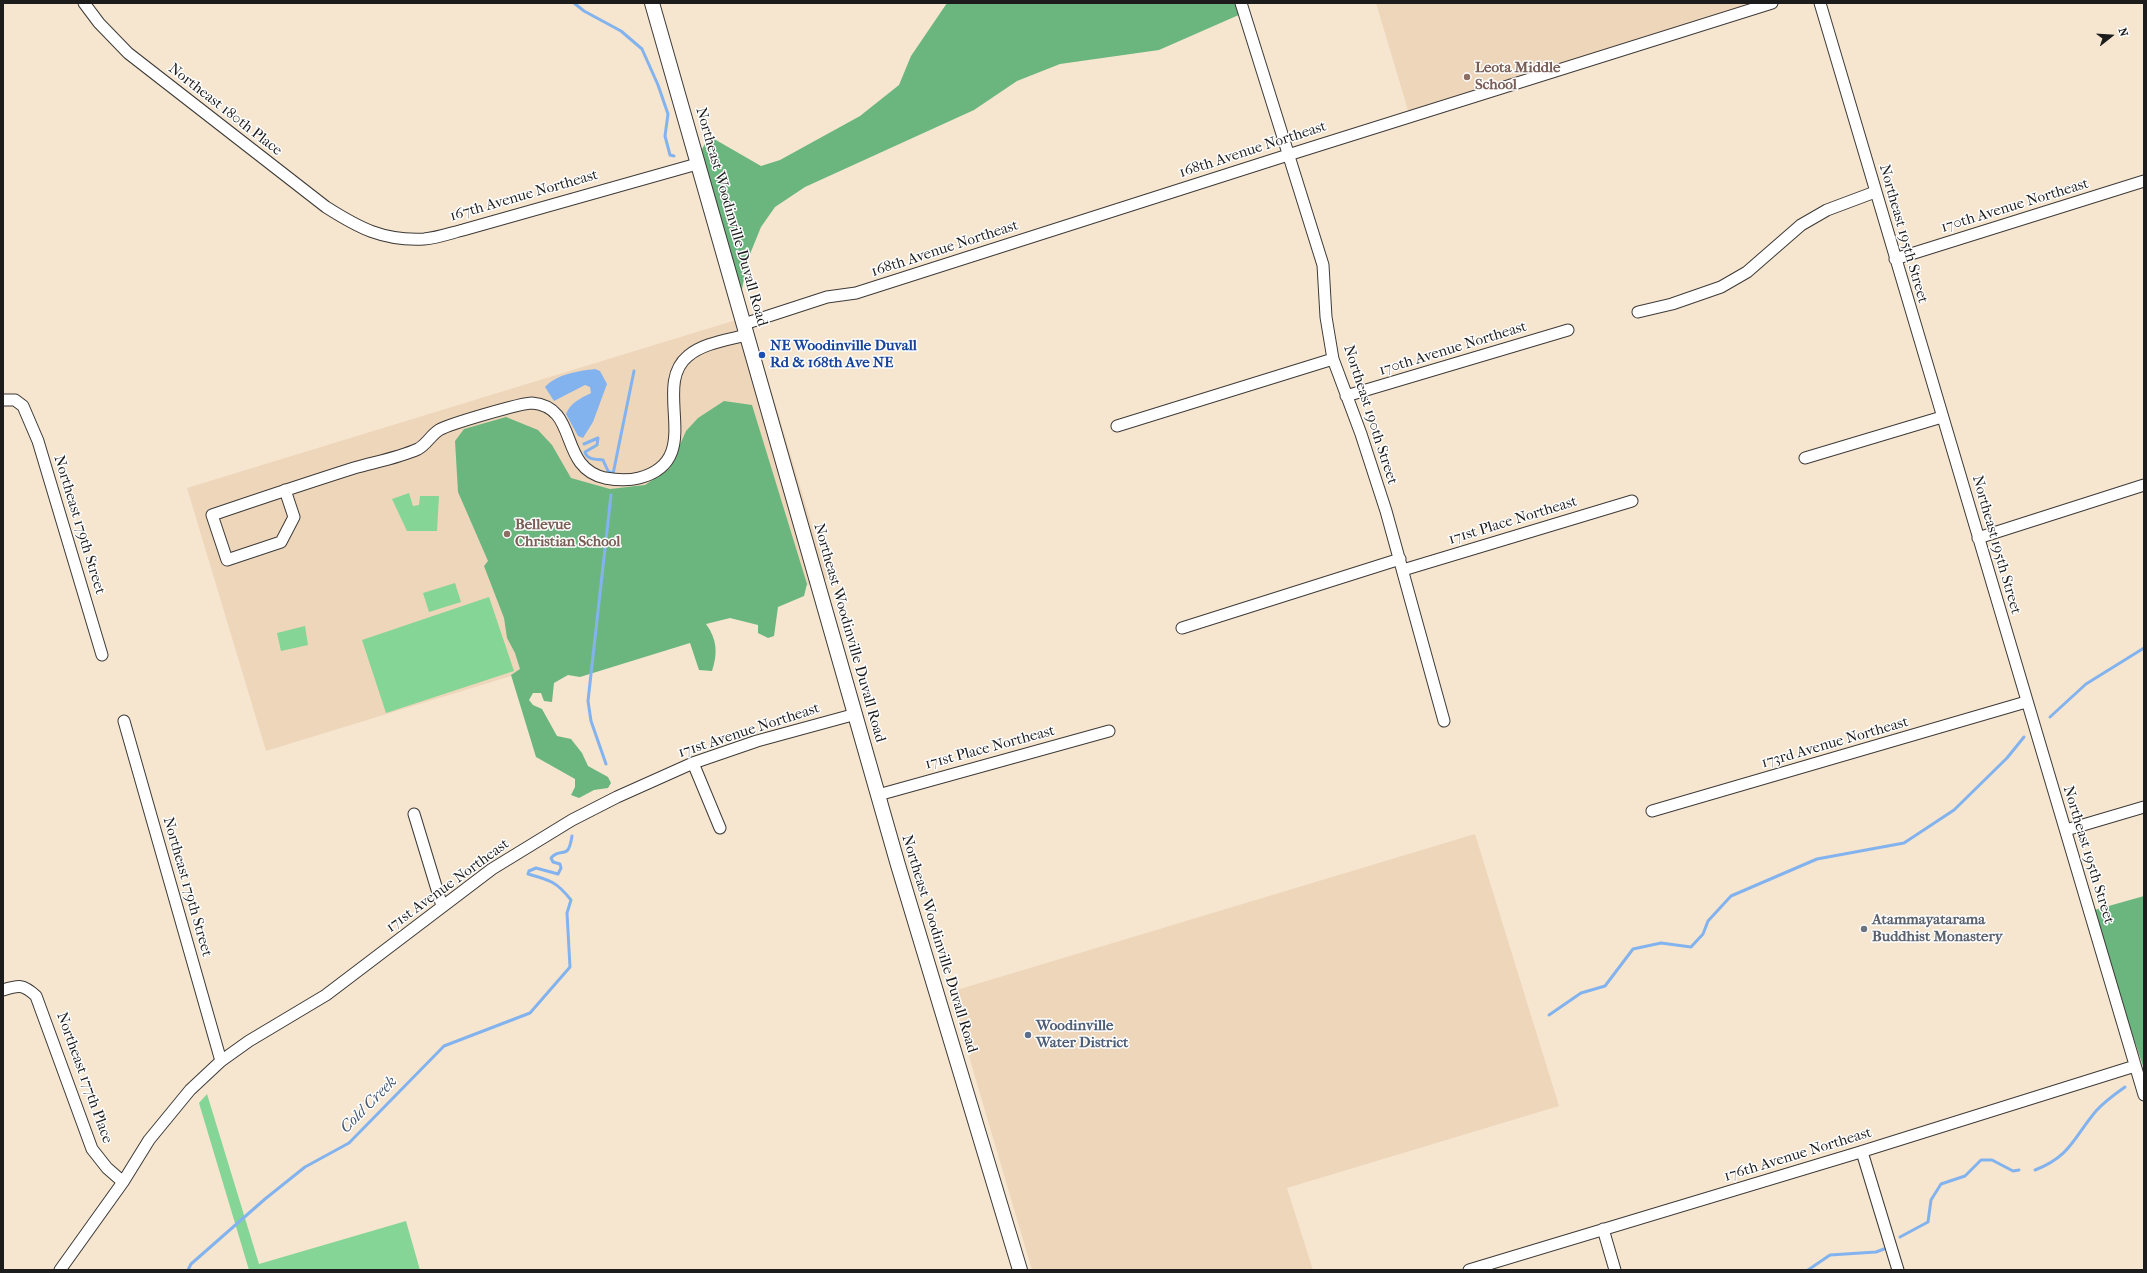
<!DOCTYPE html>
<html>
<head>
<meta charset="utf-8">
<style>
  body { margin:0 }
  #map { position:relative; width:2147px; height:1273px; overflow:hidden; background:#f6e6d0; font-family:"IM FELL French Canon",serif }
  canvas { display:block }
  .frame { position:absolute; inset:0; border:4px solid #1c1c1c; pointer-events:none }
  .north { position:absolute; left:2091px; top:16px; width:40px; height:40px; -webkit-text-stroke:3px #fff; paint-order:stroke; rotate:73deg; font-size:11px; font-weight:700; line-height:16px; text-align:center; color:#1c1c1c }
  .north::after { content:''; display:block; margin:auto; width:14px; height:18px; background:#1c1c1c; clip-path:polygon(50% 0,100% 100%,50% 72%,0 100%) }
</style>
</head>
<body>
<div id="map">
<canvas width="2147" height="1273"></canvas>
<div class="frame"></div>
<div class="north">N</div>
</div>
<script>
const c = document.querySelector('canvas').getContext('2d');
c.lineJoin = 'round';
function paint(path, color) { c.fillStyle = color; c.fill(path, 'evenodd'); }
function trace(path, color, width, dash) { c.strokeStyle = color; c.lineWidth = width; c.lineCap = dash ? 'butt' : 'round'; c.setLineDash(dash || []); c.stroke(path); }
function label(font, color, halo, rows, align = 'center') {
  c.font = font + ' "IM FELL French Canon",serif'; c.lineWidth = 3; c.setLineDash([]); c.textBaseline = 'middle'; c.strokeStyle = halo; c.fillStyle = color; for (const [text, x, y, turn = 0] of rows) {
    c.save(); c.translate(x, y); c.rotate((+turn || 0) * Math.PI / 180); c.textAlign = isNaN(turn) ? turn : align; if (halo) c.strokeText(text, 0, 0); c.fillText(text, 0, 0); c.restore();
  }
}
const built = new Path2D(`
  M 1376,3 L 1772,3 L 1410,117 Z
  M 749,316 L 828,579 L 266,751 L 187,488 Z
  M 1475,834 L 1559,1106 L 1287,1188 L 1313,1270 L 1032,1270 L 950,992 Z`);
const green = new Path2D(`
  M 409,493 L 413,506 L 419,505 L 420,496 L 439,496 L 437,531 L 407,531 L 392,499 Z
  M 455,583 L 461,602 L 429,612 L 423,593 Z
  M 489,597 L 514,671 L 386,713 L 362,640 Z
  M 305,626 L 308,645 L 281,651 L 277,633 Z
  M 207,1094 L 259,1264 L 406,1221 L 420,1270 L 249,1270 L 199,1103 Z`);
const forest = new Path2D(`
  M 947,3 L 1238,3 L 1241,14 L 1159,50 L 1060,64 L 1017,81 L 974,110 L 805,187 L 775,207 L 761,227 L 748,259 L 741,294 L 700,153 L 709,136 L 761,166 L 780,160 L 860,116 L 899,85 L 911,56 Z
  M 724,401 L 752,405 L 807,584 L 804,596 L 778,607 L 774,636 L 768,638 L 758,633 L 758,625 L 730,618 L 706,624 C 717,639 718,653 712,671 L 699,670 L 690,643 L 580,677 L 568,675 L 554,683 L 552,702 L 544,701 L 541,693 L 533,693 L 529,700 L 533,705 L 542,709 L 557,736 L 571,739 L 582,753 L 588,766 L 608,777 L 611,783 L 608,788 L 594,790 L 579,798 L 571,795 L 575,787 L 575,779 L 536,757 L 511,675 L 520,669 L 515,653 L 507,638 L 504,618 L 484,566 L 488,561 L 458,492 L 455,441 L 464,429 L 506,417 L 538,430 L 552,445 L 571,478 L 610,489 L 645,485 L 669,469 L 686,431 L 698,418 Z
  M 2144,896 L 2144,1069 L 2091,911 Z`);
const water = new Path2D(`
  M 595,369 L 600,371 L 607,384 L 593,422 L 583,438 L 578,436 L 566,414 C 570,403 581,398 591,393 L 590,387 L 585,385 L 554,401 L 545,387 C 557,374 578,371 595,369 Z`);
const stream = new Path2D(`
  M 574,3 L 584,11 L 621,31 L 642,49 L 658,85 L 668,114 L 665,136 L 670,155 L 674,156
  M 584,444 L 598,438 L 597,445 L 585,452 C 587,460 596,459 603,460 L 608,471 L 613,474 L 634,371
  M 2050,717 L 2086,684 L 2144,648
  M 606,764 L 591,721 L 588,701 L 611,495
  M 1549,1015 L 1581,993 L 1605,986 L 1633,949 L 1661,943 L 1691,947 L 1703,934 L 1708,921 L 1731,896 L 1817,859 L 1904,843 L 1954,810 L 2007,758 L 2024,737
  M 2035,1170 C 2071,1156 2074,1137 2096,1111 C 2105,1101 2115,1094 2125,1087
  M 1900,1237 L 1928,1222 L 1931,1200 L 1941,1184 L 1965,1176 L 1981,1160 L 1992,1160 L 2013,1171 L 2019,1170
  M 188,1270 L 191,1264 L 265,1199 L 305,1167 L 349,1143 L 444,1046 L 530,1013 L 570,967 L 567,913 L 571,900 C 557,882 550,880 528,874 L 529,871 L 536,868 L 558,874 L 561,868 L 560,864 L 553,862 L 551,858 C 562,846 568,862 572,836
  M 1808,1270 L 1830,1255 L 1876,1252 L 1884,1249`);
const minor = new Path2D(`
  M 84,3 L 99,23 L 128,53 L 326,207 C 359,228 383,241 424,239 C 437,238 451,233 463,230 L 697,164
  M 1241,3 L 1323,265 L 1326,317 L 1333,359 L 1361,434 L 1386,511 L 1444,721
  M 1820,3 L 2144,1095
  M 1895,259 L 2144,181
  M 1638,312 L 1672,304 L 1721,287 L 1747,272 L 1801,225 L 1827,210 L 1875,192
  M 744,324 L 827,297 L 856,293 L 1288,155 L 1772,3
  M 1346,396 L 1568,330
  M 3,400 L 15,400 L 23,406 L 38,441 L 102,655
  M 1117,426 L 1333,359
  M 1805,458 L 1942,417
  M 285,490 L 294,517 L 281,542 L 227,560 L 212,515 C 259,499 307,483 354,468 C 375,462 398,458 418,449 C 426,445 431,435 439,430 C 449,424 521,403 532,403 C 580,407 557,467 605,478 C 616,480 628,481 639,478 C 707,460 650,387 688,356 C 703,343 728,340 746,335
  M 1978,538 L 2144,485
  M 1403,570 L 1632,501
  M 1182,628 L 1400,559
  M 124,721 L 221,1061
  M 693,763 L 720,828
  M 878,795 L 1109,731
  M 1652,811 L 2026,702
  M 414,814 L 442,906
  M 2066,830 L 2144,807
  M 3,990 C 19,985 23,984 36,996 L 92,1149 L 107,1168 L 123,1182
  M 1862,1152 L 1898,1270
  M 1603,1229 L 1615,1270
  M 60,1270 L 123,1182 L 149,1140 L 190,1090 L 221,1061 L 249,1041 L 326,995 L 492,869 L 572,820 L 617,797 L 693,763 L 757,741 L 856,714
  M 1469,1270 L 1857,1153 L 2135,1066`);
const major = new Path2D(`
  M 652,3 L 898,865 L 1020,1270`);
const markers = [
  [1467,77,4,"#8d6e63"],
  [762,355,4,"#1a4fb4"],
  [507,534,4,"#8d6e63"],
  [1864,929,4,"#6b7280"],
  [1028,1035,4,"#5c6f8a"]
];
const educationNames = [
  ["Leota Middle",1475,68],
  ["School",1475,85],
  ["Bellevue",515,525],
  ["Christian School",515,542]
];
const streetNames = [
  ["Northeast 180th Place",225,110,38],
  ["168th Avenue Northeast",1253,150,-18],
  ["167th Avenue Northeast",524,196,-16],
  ["170th Avenue Northeast",2015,206,-17],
  ["Northeast Woodinville Duvall Road",731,217,74],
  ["Northeast 195th Street",1903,234,74],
  ["168th Avenue Northeast",945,249,-18],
  ["170th Avenue Northeast",1453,349,-17],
  ["Northeast 190th Street",1370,415,72],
  ["171st Place Northeast",1513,521,-17],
  ["Northeast 179th Street",79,525,73],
  ["Northeast 195th Street",1996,545,74],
  ["Northeast Woodinville Duvall Road",849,633,74],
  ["171st Avenue Northeast",749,731,-18],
  ["173rd Avenue Northeast",1835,743,-16],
  ["171st Place Northeast",990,748,-15],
  ["Northeast 195th Street",2088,855,73],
  ["171st Avenue Northeast",448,886,-36],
  ["Northeast 179th Street",187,887,74],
  ["Northeast Woodinville Duvall Road",939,944,73],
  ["Northeast 177th Place",84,1078,70],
  ["176th Avenue Northeast",1798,1155,-17]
];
const transitNames = [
  ["NE Woodinville Duvall",770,346],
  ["Rd & 168th Ave NE",770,363]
];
const worshipNames = [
  ["Atammayatarama",1872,920],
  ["Buddhist Monastery",1872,937]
];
const serviceNames = [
  ["Woodinville",1036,1026],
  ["Water District",1036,1043]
];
const waterNames = [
  ["Cold Creek",369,1105,-45]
];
paint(built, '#eed6bb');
paint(green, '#84d596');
paint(forest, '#6bb67f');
paint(water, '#83b3ee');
trace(stream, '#83b3ee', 3);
trace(minor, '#3d3a37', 13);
trace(major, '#3d3a37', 16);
trace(minor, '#fff', 11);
trace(major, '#fff', 14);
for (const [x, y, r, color] of markers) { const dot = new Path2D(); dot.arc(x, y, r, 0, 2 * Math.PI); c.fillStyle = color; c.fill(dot); trace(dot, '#fff', 1.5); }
label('bold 15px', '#785e54', '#fff', educationNames, 'left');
label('15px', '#1c1c1c', '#fff', streetNames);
label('bold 15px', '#164399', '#fff', transitNames, 'left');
label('bold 15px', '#5b616d', '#fff', worshipNames, 'left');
label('bold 15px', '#4e5e75', '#fff', serviceNames, 'left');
label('italic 16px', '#455870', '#fff', waterNames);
</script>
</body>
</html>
